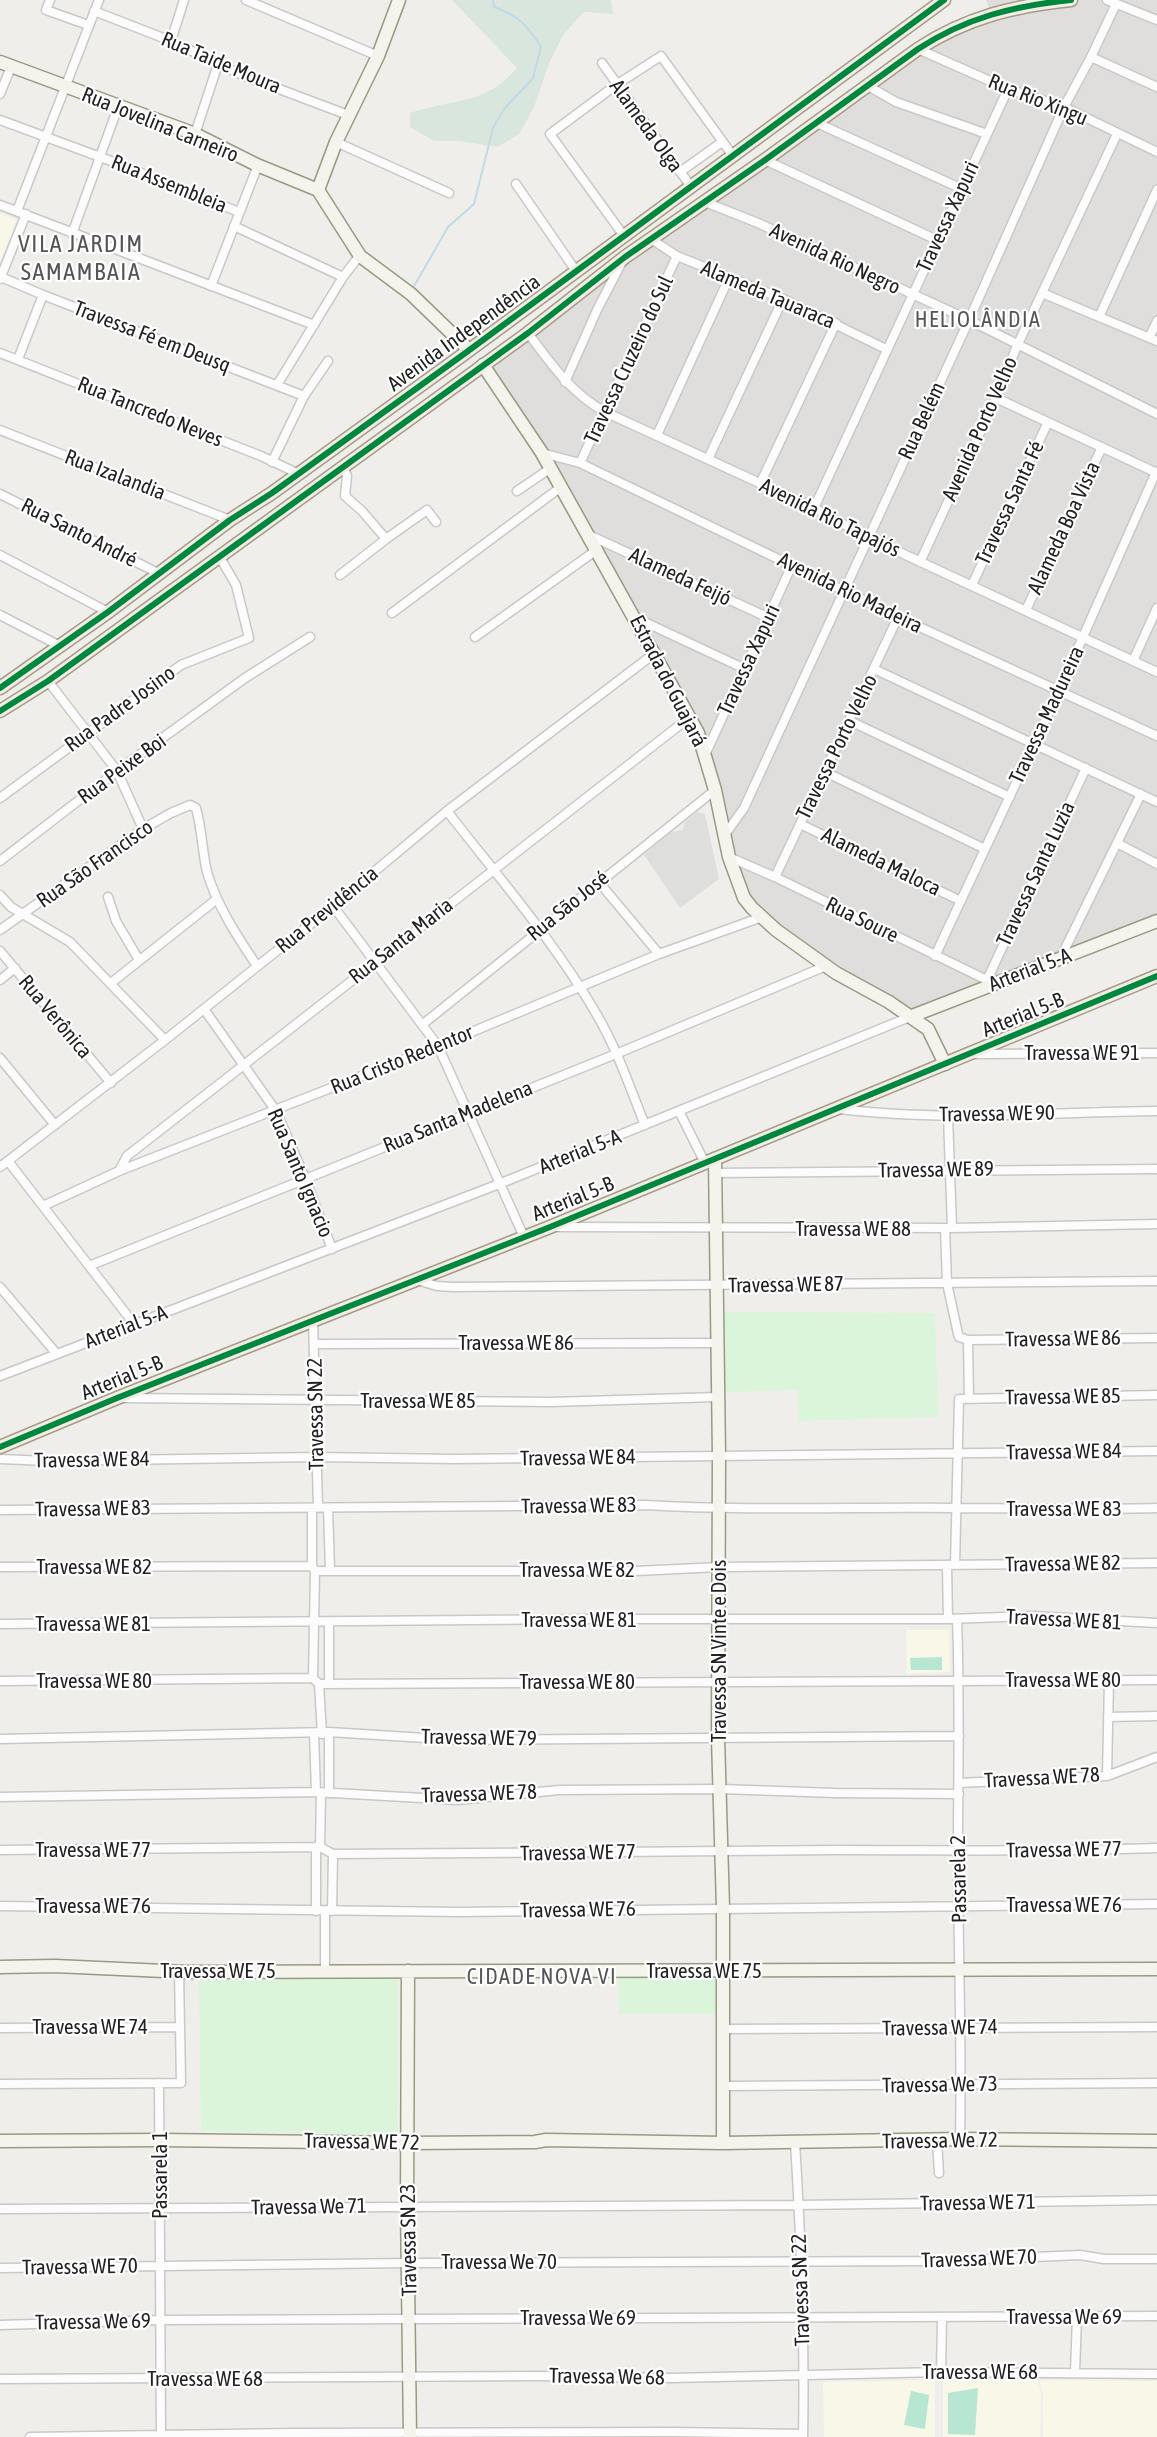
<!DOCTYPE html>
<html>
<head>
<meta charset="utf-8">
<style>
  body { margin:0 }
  canvas { display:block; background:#f0eeeb }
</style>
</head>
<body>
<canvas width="1157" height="2437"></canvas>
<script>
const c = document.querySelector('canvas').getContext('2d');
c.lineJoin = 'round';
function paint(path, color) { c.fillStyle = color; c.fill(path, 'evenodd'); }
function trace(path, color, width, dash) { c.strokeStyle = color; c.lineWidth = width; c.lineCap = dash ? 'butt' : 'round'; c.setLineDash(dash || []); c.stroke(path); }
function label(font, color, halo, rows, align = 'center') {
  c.font = font + ' "Asap Condensed",sans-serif'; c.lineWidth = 4.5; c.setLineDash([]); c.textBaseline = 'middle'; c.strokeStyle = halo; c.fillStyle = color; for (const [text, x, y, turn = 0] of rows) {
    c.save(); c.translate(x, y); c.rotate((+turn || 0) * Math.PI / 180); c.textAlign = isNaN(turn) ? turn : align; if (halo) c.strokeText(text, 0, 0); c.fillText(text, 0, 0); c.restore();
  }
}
const residential = new Path2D(`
  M 986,0 L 1157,0 L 1157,920 L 912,1016 L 762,917 L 738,884 L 707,762 L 483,365 L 918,49 L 991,13 Z`);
const education = new Path2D(`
  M 0,213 L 16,220 L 0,262 Z
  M 906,1630 L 949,1630 L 950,1672 L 907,1674 Z
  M 935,2380 L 935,2437 L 824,2437 L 823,2382 Z
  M 943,2380 L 1038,2380 L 1041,2394 L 1040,2437 L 943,2437 Z
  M 1039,2380 L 1157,2381 L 1157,2437 L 1043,2437 L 1043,2395 Z`);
const religious = new Path2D(`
  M 697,812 L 705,814 L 719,879 L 680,908 L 644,855 L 671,832 L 683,830 L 684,823 Z`);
const wetland = new Path2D(`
  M 452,0 L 611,0 L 613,14 L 584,12 L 563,35 L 550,61 L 534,107 L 520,133 L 498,147 L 459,141 L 434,141 L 410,127 L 410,113 C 437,103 472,103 496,87 C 504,82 511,74 517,68 Z`);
const park = new Path2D(`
  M 724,1312 L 935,1313 L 938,1417 L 799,1421 L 797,1390 L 724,1392 Z
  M 398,1975 L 398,2135 L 201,2131 L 199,1977 Z
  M 619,1975 L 719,1975 L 720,2014 L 619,2014 Z`);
const pitch = new Path2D(`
  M 942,1657 L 942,1670 L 911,1670 L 910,1658 Z
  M 978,2388 L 975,2435 L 948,2434 L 948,2393 Z
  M 911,2391 L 929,2395 L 925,2429 L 904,2425 Z`);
const stream = new Path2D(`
  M 413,288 L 448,227 L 474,204 L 493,128 L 504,109 L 533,78 L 541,47 C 527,25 519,16 494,7 L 493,0`);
const street = new Path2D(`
  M 50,0 L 46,10 L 88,25
  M 246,0 L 378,56
  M 1107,0 L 1157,20
  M 94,11 L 171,41 L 242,75 L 348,115
  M 171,41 L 184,0
  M 918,49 L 1008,89 L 1064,107 L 1157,152
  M 1091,57 L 1157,87
  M 602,63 L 692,188
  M 868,86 L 896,102 L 987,134
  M 0,94 L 11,67
  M 0,120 L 111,161 L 239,212
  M 817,123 L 960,188
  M 195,134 L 218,64
  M 336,142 L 449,193
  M 765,160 L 937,240
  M 680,172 L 722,142
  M 516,184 L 576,271
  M 705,202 L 758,223 L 969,320 L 1157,414
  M 0,205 L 314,325
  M 17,211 L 99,0
  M 234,226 L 343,277
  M 72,234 L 118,107
  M 624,236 L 550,134 L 616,85 L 661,56 L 733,156
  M 651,239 L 677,256 L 783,299 L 886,349
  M 1,277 L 43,295 L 304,396
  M 0,279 L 26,214
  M 211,286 L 258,165
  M 1042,293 L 1157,341
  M 1099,317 L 1157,190
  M 528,333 C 551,364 571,393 605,412 L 814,508 L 867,537 L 1157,672
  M 1149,338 L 1157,321
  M 0,353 L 261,456 L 299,474
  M 18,359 L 43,295
  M 565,382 L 597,310 L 623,260
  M 277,385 L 343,277 L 360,255
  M 996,398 L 1157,473
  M 0,430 L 230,520
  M 657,435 L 729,278
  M 542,453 L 580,463 L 898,617 L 1157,736
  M 708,459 L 783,299
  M 272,462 L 304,396 L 328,361
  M 580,463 L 677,256
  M 343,466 L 347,476 L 345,496 L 362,511 L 386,539 L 427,510 L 436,522
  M 760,484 L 836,323
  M 517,491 L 551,468
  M 0,494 L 158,573
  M 814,508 L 1008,89
  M 591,536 L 769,618
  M 0,555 L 108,612
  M 920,562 L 996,398 L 1017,346 L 1117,134
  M 340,575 L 386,539
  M 972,585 L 1048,422
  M 1026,610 L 1102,447
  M 392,613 L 561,487
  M 0,615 L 58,645
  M 636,618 L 745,669
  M 475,637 L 598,549
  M 1133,661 L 1157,608
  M 874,669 L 1157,802
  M 48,681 L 117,771 L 143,829
  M 850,721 L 1010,797
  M 705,755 L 792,565
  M 825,772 L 985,849
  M 0,798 L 181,665 L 249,638 L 236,585 L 219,556
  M 447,811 C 499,878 555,942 597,1015 C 617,1049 630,1088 645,1125
  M 800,824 L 961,901
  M 724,836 L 744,808 L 969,320 L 1064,107 L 1091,57 L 1116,4
  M 1117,843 L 1157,864
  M 729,857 L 775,877 L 995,984
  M 0,861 L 117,771 L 245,678 L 310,637
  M 775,877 L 898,617
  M 598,881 L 659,954
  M 0,895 L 11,907 L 70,942 L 165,1040
  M 108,897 L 116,921 L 139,960
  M 333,906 L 438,1046 L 524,1237
  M 0,930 L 143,829 L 171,813 L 190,805 L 196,808 C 202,829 202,851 207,872 C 217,906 237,936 257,966
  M 0,951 L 111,1083
  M 935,956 L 1059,691 L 1156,472
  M 1060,959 L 1141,794
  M 0,980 L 15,968
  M 987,980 L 1086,768
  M 111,983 L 217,899
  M 204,1009 L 276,1111 L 305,1178 L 332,1249
  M 423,1024 L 715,790
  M 974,1054 L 1157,1053
  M 0,1058 L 55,1125
  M 840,1109 C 945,1122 1052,1112 1157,1111
  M 679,1111 L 705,1163
  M 948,1116 L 952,1228
  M 8,1161 L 134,1324
  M 0,1167 L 165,1040 L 333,906 L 447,811 L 655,653
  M 119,1171 L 127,1156 L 690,717
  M 716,1173 L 1157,1169
  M 43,1206 L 119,1171 L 438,1046 L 659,954 L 762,917
  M 555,1227 L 952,1228 L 1157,1224
  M 945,1228 L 947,1283 L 958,1334 L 959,1337 L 968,1340 L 1157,1338
  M 89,1266 L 616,1054 L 826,966
  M 417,1280 L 437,1286 L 453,1287 L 1157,1281
  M 0,1287 L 56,1353
  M 313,1320 L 318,1508
  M 968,1340 L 969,1398
  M 314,1344 L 718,1343
  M 0,1376 L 499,1184 L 912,1016
  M 123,1398 L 551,1402 L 718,1397
  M 0,1459 L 48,1461 L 317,1457 L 454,1459 L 1157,1451
  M 312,1508 L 312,1566
  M 328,1508 L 330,1570
  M 0,1510 L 646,1505 C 749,1511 853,1507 956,1508 C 1023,1508 1090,1510 1157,1508
  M 955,1565 L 959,1399 L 1157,1395
  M 947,1566 L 948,1619
  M 0,1567 L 312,1566 L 315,1571 L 636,1571 L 719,1567 L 1157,1563
  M 957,1619 C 960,1696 958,1774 958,1851 C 958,1947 962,2043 960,2139
  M 329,1622 L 329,1684
  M 0,1624 L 591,1619 L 948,1619 L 1032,1616 L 1157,1623
  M 313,1678 L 315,1571
  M 0,1681 L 313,1678 L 319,1684 L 1157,1680
  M 319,1684 L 322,1734
  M 1108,1717 L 1157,1716
  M 329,1732 L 329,1793
  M 314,1733 L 316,1792
  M 0,1739 L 329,1732 L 457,1740 L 959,1736
  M 1107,1776 L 1109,1680
  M 959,1783 L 1107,1776 L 1157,1757
  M 0,1797 L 316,1792 L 457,1800 L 559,1790 L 721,1789 L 835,1793 L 959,1794
  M 320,1847 L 321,1793
  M 0,1850 L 320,1847 L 333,1854 C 500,1854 668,1851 835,1850 C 943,1850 1050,1852 1157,1848
  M 0,1906 L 459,1912 L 1157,1904
  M 316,1911 L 316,1848
  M 325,1911 L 325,1971
  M 332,1911 L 333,1854
  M 0,2028 L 180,2027
  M 723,2029 L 1157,2027
  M 159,2083 L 161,2437
  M 0,2084 L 181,2083 L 179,1972
  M 723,2086 L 1157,2083
  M 937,2141 L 939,2173
  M 795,2142 C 801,2240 805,2339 803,2437
  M 0,2209 L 799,2205 L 1157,2200
  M 0,2268 L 409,2263 L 941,2261 L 1080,2255 L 1104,2259 L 1157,2259
  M 0,2325 L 161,2320 L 1157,2316
  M 941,2372 L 942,2318
  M 1075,2373 L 1077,2317
  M 0,2379 L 538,2376 L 672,2378 L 941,2372 L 1157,2374
  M 30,2437 L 292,2433 L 673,2432 L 803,2434`);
const secondary = new Path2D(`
  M 0,62 L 195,134 L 257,165 L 318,190
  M 318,190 L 360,256 L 411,294 L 469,350
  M 318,190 L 336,142 L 378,56 L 399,0
  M 483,365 L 542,453 L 698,733 L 715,790 L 729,857 L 744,898 L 752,908 L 776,930 L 836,973 L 889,1002 L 928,1029 L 945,1064
  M 912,1016 L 1157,921
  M 715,1159 L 719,1456 L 718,1738 L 723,1908 L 723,2143
  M 0,1967 L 55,1966 L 186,1972 L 1157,1969
  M 408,1971 L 407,2206 L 410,2437
  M 0,2141 L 160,2140 L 408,2143 L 535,2142 L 546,2140 L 723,2143 L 960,2139 L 1157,2141`);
const primary = new Path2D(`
  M 0,688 L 108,612 L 230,520 L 272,493 L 464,354 L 944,0
  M 0,711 L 48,681 L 528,333 L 625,257 L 765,160 L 918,49 C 967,17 1014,6 1071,0
  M 0,1447 L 117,1398 L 550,1227 L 1157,976`);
const cycleway = new Path2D(`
  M 0,688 L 108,612 L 230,520 L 272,493 L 464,354 L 944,0
  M 0,711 L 48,681 L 528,333 L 625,257 L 765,160 L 918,49 C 967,17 1014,6 1071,0
  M 0,1447 L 117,1398 L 550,1227 L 1157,976`);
const streetNames = [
  ["Rua Taide Moura",221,63,23],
  ["Rua Rio Xingu",1038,100,22],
  ["Rua Jovelina Carneiro",160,125,22],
  ["Alameda Olga",646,126,54],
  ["Rua Assembleia",169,184,22],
  ["Travessa Xapuri",948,217,-65],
  ["Avenida Rio Negro",835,259,25],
  ["Alameda Tauaraca",768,295,23],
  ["Avenida Independência",464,333,-36],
  ["Travessa Fé em Deusq",152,337,21],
  ["Travessa Cruzeiro do Sul",629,360,-65],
  ["Rua Tancredo Neves",150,412,22],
  ["Rua Belém",922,421,-65],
  ["Avenida Porto Velho",980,429,-66],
  ["Rua Izalandia",115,475,21],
  ["Travessa Santa Fé",1010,503,-65],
  ["Avenida Rio Tapajós",830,518,26],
  ["Alameda Boa Vista",1064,528,-65],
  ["Rua Santo André",79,533,27],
  ["Alameda Feijó",680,577,25],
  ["Avenida Rio Madeira",850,593,26],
  ["Travessa Xapuri",749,660,-65],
  ["Estrada do Guajará",668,681,63],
  ["Rua Padre Josino",120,709,-36],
  ["Travessa Madureira",1047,715,-65],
  ["Travessa Porto Velho",837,747,-64],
  ["Rua Peixe Boi",122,769,-36],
  ["Alameda Maloca",881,862,26],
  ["Rua São Francisco",95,864,-35],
  ["Travessa Santa Luzia",1036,874,-65],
  ["Rua São José",568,906,-39],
  ["Rua Previdência",327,910,-39],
  ["Rua Soure",862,920,26],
  ["Rua Santa Maria",401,941,-38],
  ["Arterial 5-A",1030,970,-21],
  ["Arterial 5-B",1023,1015,-22],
  ["Rua Verônica",55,1017,50],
  ["Travessa WE 91",1082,1053],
  ["Rua Cristo Redentor",402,1060,-22],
  ["Travessa WE 90",997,1114,-1],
  ["Rua Santa Madelena",458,1117,-22],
  ["Arterial 5-A",580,1152,-22],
  ["Travessa WE 89",936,1170,-1],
  ["Rua Santo Ignacio",300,1173,67],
  ["Arterial 5-B",573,1199,-22],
  ["Travessa WE 88",853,1229],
  ["Travessa WE 87",786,1285,-1],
  ["Arterial 5-A",126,1327,-21],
  ["Travessa WE 86",1063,1339,-1],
  ["Travessa WE 86",516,1343],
  ["Arterial 5-B",122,1378,-22],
  ["Travessa WE 85",1063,1397,-1],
  ["Travessa WE 85",418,1401],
  ["Travessa SN 22",316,1414,-91],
  ["Travessa WE 84",1064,1452,-1],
  ["Travessa WE 84",578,1458,-1],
  ["Travessa WE 84",92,1460,-1],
  ["Travessa WE 83",579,1506,-1],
  ["Travessa WE 83",93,1509,-1],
  ["Travessa WE 83",1064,1509],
  ["Travessa WE 82",1063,1564,-1],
  ["Travessa WE 82",94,1567],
  ["Travessa WE 82",577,1570],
  ["Travessa WE 81",579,1620],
  ["Travessa WE 81",1064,1620,3],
  ["Travessa WE 81",93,1624],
  ["Travessa SN Vinte e Dois",719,1651,-90],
  ["Travessa WE 80",1063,1680],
  ["Travessa WE 80",94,1681],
  ["Travessa WE 80",577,1682],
  ["Travessa WE 79",479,1738,1],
  ["Travessa WE 78",1042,1778,-3],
  ["Travessa WE 78",479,1794,-2],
  ["Travessa WE 77",93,1850],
  ["Travessa WE 77",1064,1850,-1],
  ["Travessa WE 77",578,1853,-1],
  ["Passarela 2",959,1879,-91],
  ["Travessa WE 76",1064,1905],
  ["Travessa WE 76",93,1906],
  ["Travessa WE 76",578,1910,-1],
  ["Travessa WE 75",218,1971],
  ["Travessa WE 75",704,1971],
  ["Travessa WE 74",90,2027],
  ["Travessa WE 74",940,2028,-1],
  ["Travessa We 73",940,2085,-1],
  ["Travessa We 72",940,2141,-1],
  ["Travessa WE 72",362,2142,1],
  ["Passarela 1",160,2175,-90],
  ["Travessa WE 71",978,2203,-1],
  ["Travessa We 71",309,2207,-1],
  ["Travessa SN 23",409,2240,-91],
  ["Travessa WE 70",979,2259,-2],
  ["Travessa We 70",499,2262],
  ["Travessa WE 70",80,2267,-1],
  ["Travessa SN 22",801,2290,-92],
  ["Travessa We 69",1064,2317],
  ["Travessa We 69",578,2318],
  ["Travessa We 69",93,2322,-1],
  ["Travessa WE 68",980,2372],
  ["Travessa We 68",607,2377,1],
  ["Travessa WE 68",205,2379]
];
const neighbourhoodNames = [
  ["HELIOLÂNDIA",978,320],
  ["CIDADE NOVA VI",542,1977]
];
const quarterNames = [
  ["VILA JARDIM",81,244],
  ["SAMAMBAIA",81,272]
];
paint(residential, '#dfdedc');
paint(education, '#f8f7e8');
paint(religious, '#dededc');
paint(wetland, '#d9e6de');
paint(park, '#daf5da');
paint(pitch, '#b7e6d2');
trace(stream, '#bfdbe3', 2);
trace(street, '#c9c8c7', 11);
trace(secondary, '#999a82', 15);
trace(primary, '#a79c86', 15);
trace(street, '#fdfcfc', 8);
trace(secondary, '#f4f4ed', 12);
trace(primary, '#f3ede7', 12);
trace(cycleway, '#00873e', 6);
label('21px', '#222', '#fff', streetNames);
c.letterSpacing = '1.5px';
label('22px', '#555', '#fff', neighbourhoodNames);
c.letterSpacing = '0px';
c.letterSpacing = '1.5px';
label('24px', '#555', '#fff', quarterNames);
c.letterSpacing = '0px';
</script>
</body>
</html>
